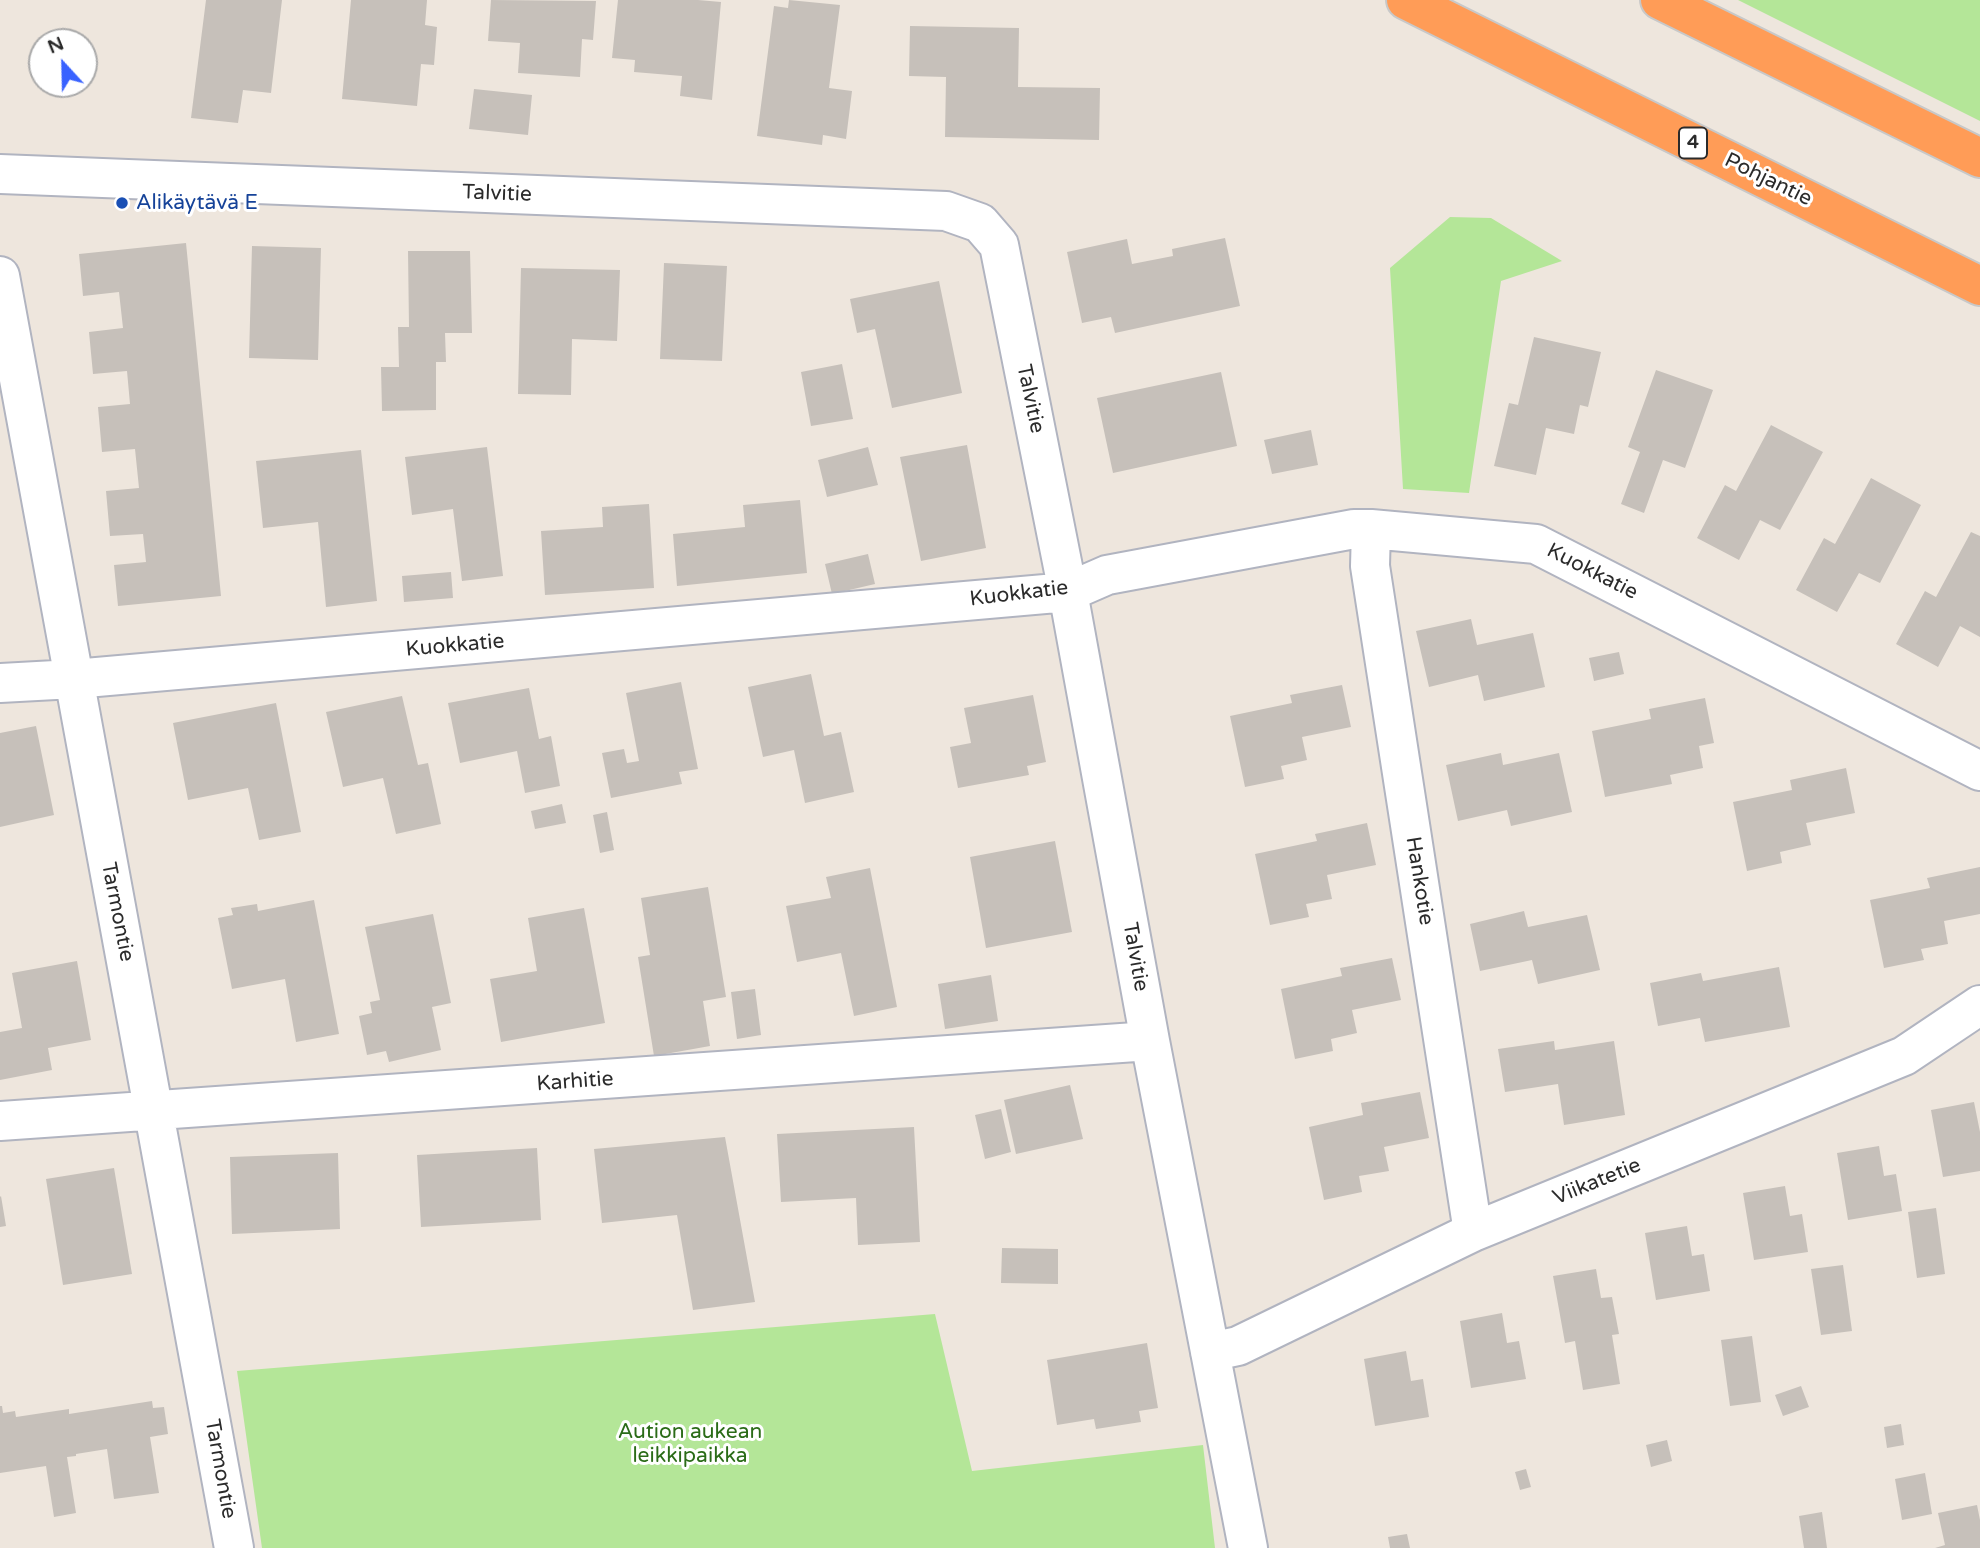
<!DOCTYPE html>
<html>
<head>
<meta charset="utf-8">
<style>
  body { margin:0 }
  #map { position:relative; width:1980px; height:1548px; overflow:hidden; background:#eee6dd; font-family:"Varela Round",sans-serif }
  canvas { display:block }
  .north { position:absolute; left:28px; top:28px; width:70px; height:70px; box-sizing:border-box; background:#fff; border:2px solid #aaa; border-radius:50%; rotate:338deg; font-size:19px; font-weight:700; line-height:28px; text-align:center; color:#2b2b2b }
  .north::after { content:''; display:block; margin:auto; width:24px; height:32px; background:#3962ff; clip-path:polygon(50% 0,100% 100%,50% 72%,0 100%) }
</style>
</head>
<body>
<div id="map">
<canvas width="1980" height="1548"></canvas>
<div class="north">N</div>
</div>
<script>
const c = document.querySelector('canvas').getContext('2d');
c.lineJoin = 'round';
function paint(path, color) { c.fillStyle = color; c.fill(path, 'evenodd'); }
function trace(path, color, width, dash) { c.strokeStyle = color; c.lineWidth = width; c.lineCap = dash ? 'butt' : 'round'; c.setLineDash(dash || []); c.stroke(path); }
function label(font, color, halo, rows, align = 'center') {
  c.font = font + ' "Varela Round",sans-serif'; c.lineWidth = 6; c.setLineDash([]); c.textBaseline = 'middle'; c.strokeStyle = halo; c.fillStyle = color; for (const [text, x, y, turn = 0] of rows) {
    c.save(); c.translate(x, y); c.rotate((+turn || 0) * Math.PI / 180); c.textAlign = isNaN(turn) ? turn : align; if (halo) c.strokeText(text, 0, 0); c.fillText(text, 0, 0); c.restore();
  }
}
const green = new Path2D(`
  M 1738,0 L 1980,0 L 1980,121 Z
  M 1450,217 L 1491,218 L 1562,261 L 1501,281 L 1469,493 L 1403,489 L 1390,268 Z
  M 935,1314 L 972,1471 L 1203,1445 L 1215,1548 L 262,1548 L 237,1371 Z`);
const building = new Path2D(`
  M 206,0 L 282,0 L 271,93 L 243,90 L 238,123 L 191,118 Z
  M 351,0 L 427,0 L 425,25 L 437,27 L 434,65 L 421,64 L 417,106 L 342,99 Z
  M 491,0 L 596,1 L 593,40 L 582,39 L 580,77 L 518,73 L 520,43 L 488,41 Z
  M 618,0 L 698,0 L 721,2 L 712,100 L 680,96 L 682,76 L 634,72 L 635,60 L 612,58 Z
  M 789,0 L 840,5 L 829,88 L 852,91 L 846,139 L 823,135 L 822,145 L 757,136 L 774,6 L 788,8 Z
  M 910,26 L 1019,28 L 1018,87 L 1100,88 L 1099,140 L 945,137 L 946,77 L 909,76 Z
  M 474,89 L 532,95 L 528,135 L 469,129 Z
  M 1225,238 L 1240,306 L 1115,333 L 1111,317 L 1082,323 L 1067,252 L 1127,239 L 1132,264 L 1173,256 L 1172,249 Z
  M 186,243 L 221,596 L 118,606 L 114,565 L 146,562 L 143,534 L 110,536 L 106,491 L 139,488 L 135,449 L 102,452 L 98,407 L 130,404 L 127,371 L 93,374 L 89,332 L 123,328 L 119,292 L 83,296 L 79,254 Z
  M 252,246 L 321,248 L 318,360 L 249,358 Z
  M 408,251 L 470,251 L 472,333 L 445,333 L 446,362 L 436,362 L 436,410 L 382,411 L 381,367 L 399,367 L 398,327 L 409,327 Z
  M 664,263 L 727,266 L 722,361 L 660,359 Z
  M 521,268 L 620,270 L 617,341 L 572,339 L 571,395 L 518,394 Z
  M 939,281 L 962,393 L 892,408 L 875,329 L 857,333 L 850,299 Z
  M 1534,337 L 1601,352 L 1588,407 L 1580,405 L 1574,434 L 1546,428 L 1536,475 L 1494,466 L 1509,403 L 1518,405 Z
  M 842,364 L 853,419 L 811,426 L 801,372 Z
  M 1656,370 L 1713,390 L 1685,468 L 1663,460 L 1644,513 L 1621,504 L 1640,452 L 1628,447 Z
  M 1221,372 L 1237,446 L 1113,473 L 1097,398 Z
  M 1771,425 L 1823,452 L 1780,530 L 1760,520 L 1739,560 L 1697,538 L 1725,485 L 1736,491 Z
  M 1311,430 L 1318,465 L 1272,474 L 1264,440 Z
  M 967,445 L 986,548 L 921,561 L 900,457 Z
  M 487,447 L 503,576 L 462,581 L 453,509 L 412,515 L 405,457 Z
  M 868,447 L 878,485 L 827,497 L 818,460 Z
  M 361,450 L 377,601 L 326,607 L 318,522 L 263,528 L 256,461 Z
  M 1871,478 L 1921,505 L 1880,583 L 1859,573 L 1837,612 L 1796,590 L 1824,538 L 1835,544 Z
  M 800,500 L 807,573 L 677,586 L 673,534 L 745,527 L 743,505 Z
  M 649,504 L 654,588 L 545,595 L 541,531 L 603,527 L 602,507 Z
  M 1971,532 L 1980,536 L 1980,637 L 1960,626 L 1938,667 L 1896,644 L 1925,591 L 1936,597 Z
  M 868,554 L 875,584 L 832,594 L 825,564 Z
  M 451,572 L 453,598 L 404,602 L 402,576 Z
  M 1471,619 L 1477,645 L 1533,633 L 1545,687 L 1484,701 L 1478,675 L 1429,687 L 1416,631 Z
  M 1619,652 L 1624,674 L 1594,681 L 1589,658 Z
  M 811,674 L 824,736 L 841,732 L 854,792 L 805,803 L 794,750 L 763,757 L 748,687 Z
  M 681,682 L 698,769 L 679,772 L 682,784 L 611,798 L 602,753 L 624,749 L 627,763 L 639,761 L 626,693 Z
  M 1342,685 L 1351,727 L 1302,737 L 1307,760 L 1281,766 L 1284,779 L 1245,787 L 1230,716 L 1292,703 L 1290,695 Z
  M 529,688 L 539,739 L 551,736 L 560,786 L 525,793 L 517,751 L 460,763 L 448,703 Z
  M 1033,695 L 1046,762 L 1027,766 L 1029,775 L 958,788 L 950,747 L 971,743 L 964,708 Z
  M 402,696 L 418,765 L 428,763 L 441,824 L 396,834 L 383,778 L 343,787 L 326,712 Z
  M 1705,698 L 1714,743 L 1699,746 L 1703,768 L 1670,775 L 1672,784 L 1605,797 L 1592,731 L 1651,719 L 1649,709 Z
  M 276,703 L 301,832 L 259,840 L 248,788 L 188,800 L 173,723 Z
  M 36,726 L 54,815 L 0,827 L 0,733 Z
  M 1501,753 L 1503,765 L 1559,753 L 1572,812 L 1511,826 L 1507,810 L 1458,821 L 1446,765 Z
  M 1846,768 L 1855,813 L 1806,823 L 1811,845 L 1780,852 L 1782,863 L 1747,871 L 1733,802 L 1792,790 L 1790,780 Z
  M 562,804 L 566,823 L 535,829 L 531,811 Z
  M 607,812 L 614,850 L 600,853 L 593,815 Z
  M 1367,823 L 1376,865 L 1327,875 L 1332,899 L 1306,904 L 1309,917 L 1270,925 L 1255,854 L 1317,841 L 1315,834 Z
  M 1055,841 L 1072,932 L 986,948 L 970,857 Z
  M 1980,867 L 1980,914 L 1944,921 L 1948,944 L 1921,949 L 1924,960 L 1884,968 L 1870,900 L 1930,888 L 1927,878 Z
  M 870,868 L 897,1007 L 854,1016 L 841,953 L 797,962 L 786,906 L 831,898 L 826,877 Z
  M 708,887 L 726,997 L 703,1001 L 710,1046 L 654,1056 L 638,957 L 650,955 L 641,898 Z
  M 314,900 L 339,1034 L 296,1042 L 285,979 L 232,989 L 218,918 L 233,915 L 231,908 L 257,904 L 258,911 Z
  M 584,908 L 605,1023 L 501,1042 L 490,979 L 537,971 L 528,918 Z
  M 1524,911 L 1528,927 L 1587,915 L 1600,970 L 1538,984 L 1532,960 L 1480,971 L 1470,924 Z
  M 433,914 L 451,1003 L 432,1007 L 441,1050 L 389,1062 L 386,1051 L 367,1055 L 359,1016 L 372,1013 L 370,1002 L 380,1000 L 365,927 Z
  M 1392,958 L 1401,1000 L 1352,1010 L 1357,1033 L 1331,1039 L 1333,1051 L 1295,1059 L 1281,989 L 1342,976 L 1340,968 Z
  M 77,961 L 91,1040 L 48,1048 L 52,1070 L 0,1080 L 0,1032 L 22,1028 L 12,973 Z
  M 1779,967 L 1790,1027 L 1705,1042 L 1700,1018 L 1658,1026 L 1650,983 L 1701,973 L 1703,981 Z
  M 991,975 L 998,1021 L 945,1029 L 938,984 Z
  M 755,989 L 761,1035 L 737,1039 L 731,992 Z
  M 1554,1041 L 1555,1050 L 1614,1041 L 1625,1115 L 1564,1125 L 1558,1084 L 1505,1092 L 1498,1049 Z
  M 1070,1085 L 1083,1139 L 1016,1154 L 1004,1100 Z
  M 1420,1092 L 1429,1138 L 1384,1147 L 1389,1171 L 1359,1176 L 1362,1192 L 1324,1200 L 1309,1127 L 1363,1115 L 1361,1103 Z
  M 1974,1102 L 1980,1132 L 1980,1171 L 1943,1177 L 1931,1110 Z
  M 1001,1109 L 1011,1152 L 985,1159 L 975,1115 Z
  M 914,1127 L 920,1242 L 858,1245 L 856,1198 L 781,1202 L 777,1134 Z
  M 725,1137 L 755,1302 L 693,1310 L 677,1215 L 602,1223 L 594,1149 Z
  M 1879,1146 L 1884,1176 L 1896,1174 L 1902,1211 L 1848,1220 L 1837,1153 Z
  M 537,1148 L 541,1220 L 421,1227 L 417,1155 Z
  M 338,1153 L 340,1229 L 232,1234 L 230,1157 Z
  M 114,1168 L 132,1274 L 63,1285 L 46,1179 Z
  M 1785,1186 L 1790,1216 L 1802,1214 L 1808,1252 L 1754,1260 L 1743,1193 Z
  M 1,1196 L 6,1226 L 0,1227 L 0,1197 Z
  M 1936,1208 L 1945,1274 L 1917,1278 L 1908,1212 Z
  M 1687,1226 L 1692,1256 L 1704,1254 L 1710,1291 L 1656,1300 L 1645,1233 Z
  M 1002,1248 L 1058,1249 L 1058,1284 L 1001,1283 Z
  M 1843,1265 L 1852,1331 L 1821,1335 L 1811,1269 Z
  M 1596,1269 L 1601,1298 L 1612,1297 L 1619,1334 L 1612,1335 L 1620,1384 L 1583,1390 L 1575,1341 L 1565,1343 L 1553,1276 Z
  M 1502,1313 L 1507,1343 L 1519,1341 L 1526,1379 L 1471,1388 L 1460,1321 Z
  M 1752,1336 L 1761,1402 L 1730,1406 L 1721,1340 Z
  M 1147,1343 L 1158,1408 L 1139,1411 L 1141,1422 L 1096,1429 L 1094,1419 L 1057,1425 L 1047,1360 Z
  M 1406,1351 L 1411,1381 L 1423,1379 L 1429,1417 L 1375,1426 L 1364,1359 Z
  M 1801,1386 L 1809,1407 L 1783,1416 L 1775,1395 Z
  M 152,1401 L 153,1408 L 164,1407 L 168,1434 L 150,1437 L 159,1493 L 114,1499 L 107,1449 L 76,1454 L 76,1456 L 67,1457 L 76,1513 L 54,1517 L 46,1466 L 0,1473 L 0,1406 L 2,1406 L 3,1413 L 15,1411 L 16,1417 L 69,1409 L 69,1414 Z
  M 1901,1424 L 1904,1445 L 1887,1448 L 1884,1427 Z
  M 1667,1440 L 1672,1461 L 1651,1467 L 1646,1445 Z
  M 1526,1469 L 1531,1487 L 1520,1490 L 1515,1472 Z
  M 1925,1473 L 1932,1514 L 1902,1520 L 1895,1479 Z
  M 1977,1505 L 1980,1520 L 1980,1548 L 1935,1548 L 1945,1545 L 1938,1513 Z
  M 1822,1512 L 1827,1548 L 1804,1548 L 1799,1516 Z
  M 1407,1534 L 1410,1548 L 1390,1548 L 1388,1537 Z`);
const street = new Path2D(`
  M 0,174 L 946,211 L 980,223 L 999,245 L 1068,592 L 1150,1041 L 1248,1548
  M 0,276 L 234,1548
  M 1371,529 L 1370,566 L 1473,1232
  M 0,683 L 74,679 L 1068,592 L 1107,575 L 1354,529 L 1371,529 L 1536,544 L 1980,771
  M 0,1121 L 1150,1041
  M 1210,1352 L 1238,1346 L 1473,1232 L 1904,1056 L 1980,1005`);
const highway = new Path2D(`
  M 1406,0 L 1980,286
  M 1660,0 L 1980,158`);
const markers = [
  [122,203,7,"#1a4fb4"]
];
const shields = [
  [1693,143,28]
];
const shieldNames = [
  ["4",1693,143]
];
const streetNames = [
  ["Pohjantie",1768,180,26],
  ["Talvitie",497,194,2],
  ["Talvitie",1030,399,78],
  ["Kuokkatie",1592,572,27],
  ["Kuokkatie",1019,594,-7],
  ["Kuokkatie",455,646,-5],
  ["Hankotie",1419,881,81],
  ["Tarmontie",117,912,79],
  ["Talvitie",1135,957,80],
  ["Karhitie",575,1082,-4],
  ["Viikatetie",1597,1182,-22],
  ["Tarmontie",220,1469,80]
];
const transitNames = [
  ["Alikäytävä E",136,203]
];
const parkNames = [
  ["Aution aukean",690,1432],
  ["leikkipaikka",690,1456]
];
paint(green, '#b4e698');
paint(building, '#c6c0ba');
trace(street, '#b1b4c0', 42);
trace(highway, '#c8c8c8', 42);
trace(street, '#fff', 38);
trace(highway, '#ff9c57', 38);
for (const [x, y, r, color] of markers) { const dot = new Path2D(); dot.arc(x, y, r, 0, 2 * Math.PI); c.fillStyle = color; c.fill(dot); trace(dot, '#fff', 2.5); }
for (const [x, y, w] of shields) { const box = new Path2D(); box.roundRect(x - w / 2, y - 15.5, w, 31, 5); c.fillStyle = '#fff'; c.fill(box); trace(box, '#2b2b2b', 2); }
label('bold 19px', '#2b2b2b', null, shieldNames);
label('21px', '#2b2b2b', '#fff', streetNames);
label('21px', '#164399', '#fff', transitNames, 'left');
label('21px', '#2b6c18', '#fff', parkNames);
</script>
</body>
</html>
